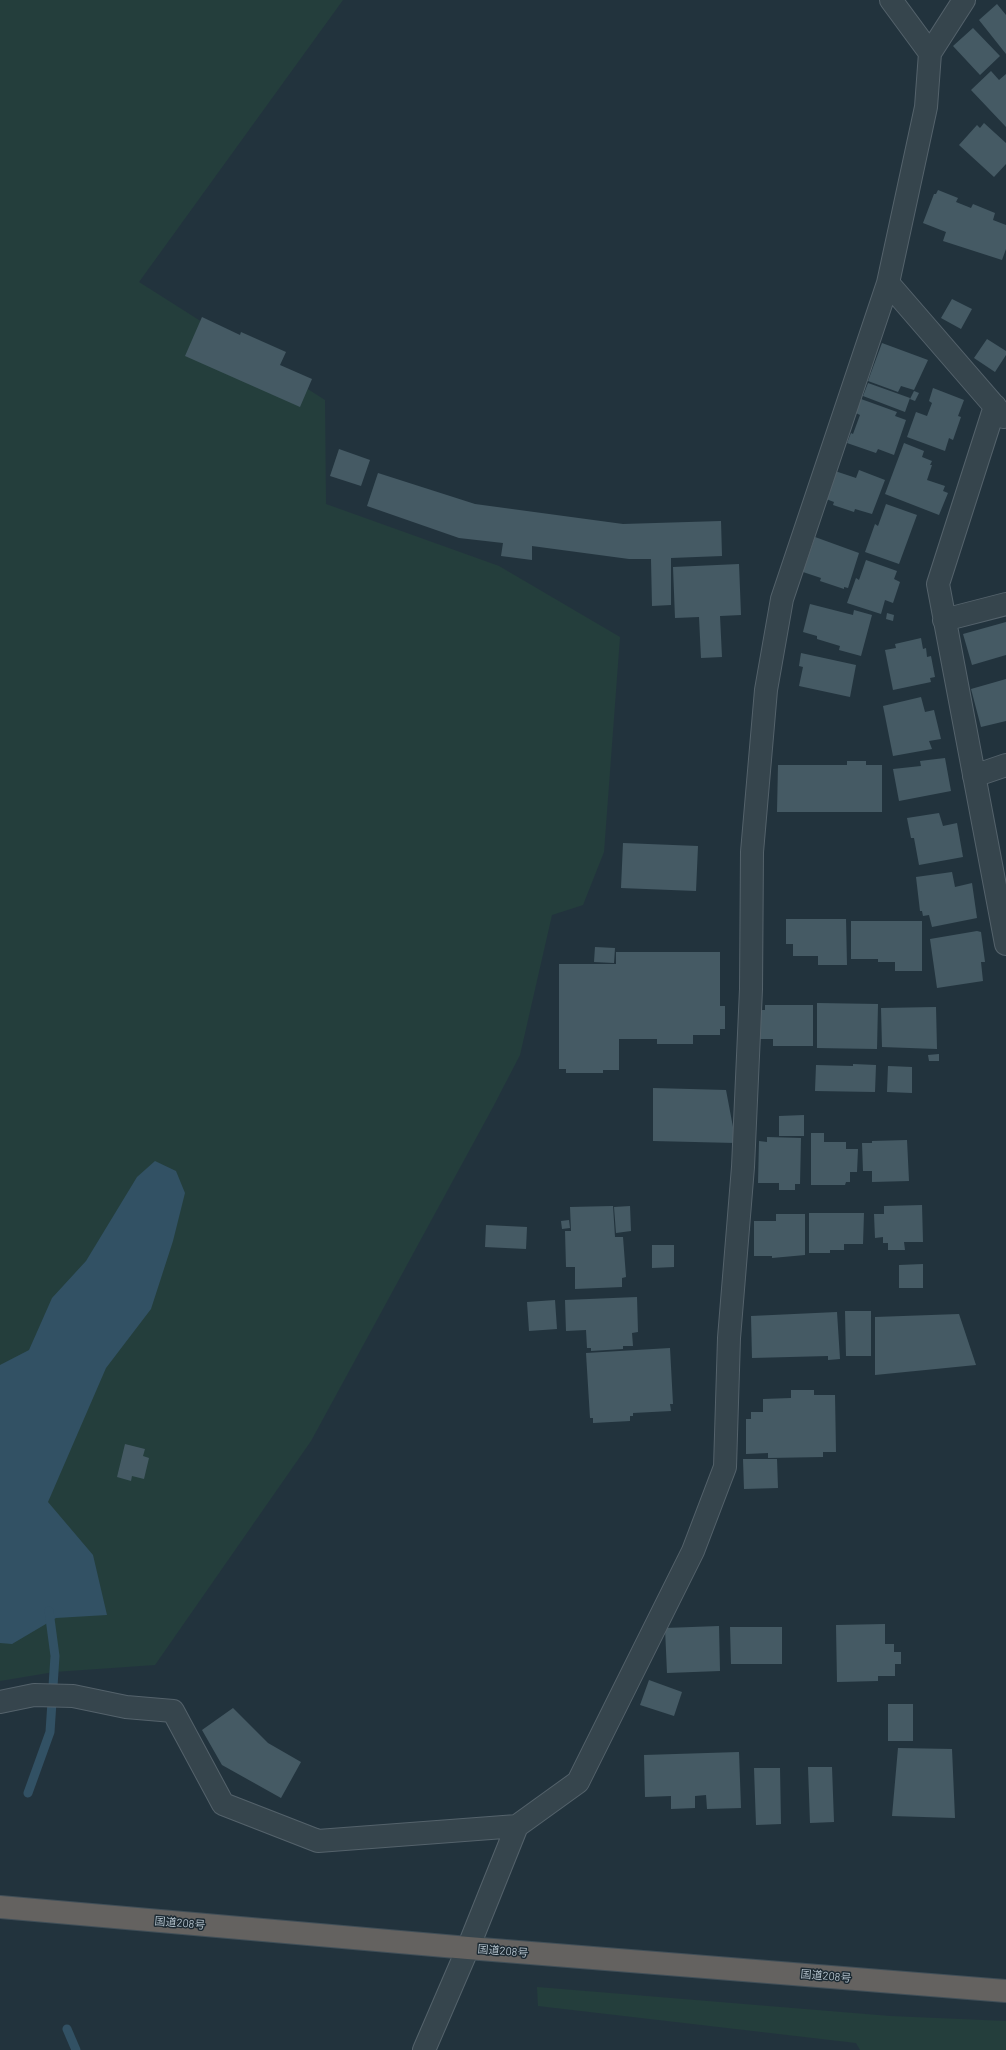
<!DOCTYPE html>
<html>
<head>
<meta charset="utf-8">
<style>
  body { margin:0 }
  canvas { display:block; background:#22333d }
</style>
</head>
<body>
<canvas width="1006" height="2050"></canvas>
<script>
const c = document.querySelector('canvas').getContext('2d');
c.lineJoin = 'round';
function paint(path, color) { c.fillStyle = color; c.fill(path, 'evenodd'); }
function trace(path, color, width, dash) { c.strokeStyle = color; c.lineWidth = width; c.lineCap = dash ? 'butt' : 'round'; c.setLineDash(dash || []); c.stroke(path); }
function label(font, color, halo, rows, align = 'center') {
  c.font = font + ' Barlow,"Noto Sans JP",sans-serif'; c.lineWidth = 3; c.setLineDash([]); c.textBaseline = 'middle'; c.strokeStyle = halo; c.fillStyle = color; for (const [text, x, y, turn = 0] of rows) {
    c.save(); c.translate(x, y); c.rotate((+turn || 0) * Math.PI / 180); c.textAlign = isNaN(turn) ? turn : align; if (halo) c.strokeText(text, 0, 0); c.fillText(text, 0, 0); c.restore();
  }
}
const green = new Path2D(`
  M 0,0 L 343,0 L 139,282 L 325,400 L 326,504 L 499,566 L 620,637 L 604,852 L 583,905 L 552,915 L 520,1055 L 493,1107 L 311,1441 L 155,1665 L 54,1672 L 0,1681 Z
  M 537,1987 L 890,2016 L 1006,2021 L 1006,2050 L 860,2050 L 856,2043 L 538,2006 Z`);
const water = new Path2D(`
  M 155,1161 L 176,1171 L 185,1193 L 173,1241 L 151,1309 L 106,1368 L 48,1502 L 93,1555 L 107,1615 L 56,1618 L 12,1644 L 0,1643 L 0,1365 L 29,1350 L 52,1298 L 86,1261 L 137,1177 Z`);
const stream = new Path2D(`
  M 28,1793 L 50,1732 L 55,1656 L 49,1611
  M 67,2029 L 76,2050`);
const building = new Path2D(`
  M 997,4 L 1006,15 L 1006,54 L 979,20 Z
  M 973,28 L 1000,56 L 980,75 L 953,46 Z
  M 991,71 L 999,80 L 1006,74 L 1006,127 L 971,90 Z
  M 984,123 L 1006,143 L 1006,164 L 994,177 L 959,145 L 977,125 L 980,128 Z
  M 938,190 L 958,198 L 956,202 L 971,208 L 973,204 L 995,213 L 993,220 L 1006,225 L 1006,249 L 1002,260 L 943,241 L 946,232 L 923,223 L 934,194 L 936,194 Z
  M 952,299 L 972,309 L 961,329 L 941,318 Z
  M 202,317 L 240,335 L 241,332 L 286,352 L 280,365 L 312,379 L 300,407 L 185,356 Z
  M 987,339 L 1006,351 L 1006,355 L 995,372 L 974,358 Z
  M 882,343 L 928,360 L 914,390 L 901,386 L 898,392 L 868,381 Z
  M 868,383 L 910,398 L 905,412 L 863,396 Z
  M 933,388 L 964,400 L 958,416 L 961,417 L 953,440 L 949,438 L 945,451 L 907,437 L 916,412 L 927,416 L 932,403 L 929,401 Z
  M 914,391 L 919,393 L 915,401 L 910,399 Z
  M 861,399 L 897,412 L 895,416 L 906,420 L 894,455 L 878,449 L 876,453 L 847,443 L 851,433 L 853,434 L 860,415 L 856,413 Z
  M 904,443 L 924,451 L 922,457 L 932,461 L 930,465 L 932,465 L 927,480 L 945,486 L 943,491 L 948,493 L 939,515 L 885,494 Z
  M 339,449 L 370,460 L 361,486 L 330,476 Z
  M 859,470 L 885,480 L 872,514 L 855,509 L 854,512 L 833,505 L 834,502 L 826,499 L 835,471 L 856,478 Z
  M 378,473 L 475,504 L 623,524 L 721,521 L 722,556 L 671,558 L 671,605 L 652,606 L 651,559 L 629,559 L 532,546 L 532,560 L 501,556 L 503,543 L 459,538 L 367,506 Z
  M 886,504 L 917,515 L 899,564 L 865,552 L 875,524 L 878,526 Z
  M 815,537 L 859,553 L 848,588 L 844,587 L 844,589 L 820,581 L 821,578 L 803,572 Z
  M 866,560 L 897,571 L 894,579 L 900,582 L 893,603 L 885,600 L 881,614 L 847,603 L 856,578 L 859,580 Z
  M 739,564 L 741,615 L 720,616 L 722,657 L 701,658 L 699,617 L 675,618 L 673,567 Z
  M 810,604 L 853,615 L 854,610 L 872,615 L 861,656 L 839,650 L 840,646 L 817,639 L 817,636 L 803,632 Z
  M 887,613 L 894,615 L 893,621 L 886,619 Z
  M 1006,622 L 1006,655 L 972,665 L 963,634 Z
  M 921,638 L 923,649 L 926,648 L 927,657 L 931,656 L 935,677 L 930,678 L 931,682 L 893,690 L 885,650 L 896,648 L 895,644 Z
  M 801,653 L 856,665 L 850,697 L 799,686 L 803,667 L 799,666 Z
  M 1006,679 L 1006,721 L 981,727 L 971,689 Z
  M 921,697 L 925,712 L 934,710 L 941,739 L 929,741 L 932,749 L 893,756 L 883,706 Z
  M 945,758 L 951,791 L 899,801 L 893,769 L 921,766 L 920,761 Z
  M 847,761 L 866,761 L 866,765 L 882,765 L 882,812 L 777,812 L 778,765 L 847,765 Z
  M 939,813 L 943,826 L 957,823 L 963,857 L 919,865 L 914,838 L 911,838 L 907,818 Z
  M 623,843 L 698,846 L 696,891 L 621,888 Z
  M 952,872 L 955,887 L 972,883 L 977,918 L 932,927 L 929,915 L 923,916 L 922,911 L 920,911 L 916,877 Z
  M 786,919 L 846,919 L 847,965 L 818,965 L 818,956 L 793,956 L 793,944 L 786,944 Z
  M 851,921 L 922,921 L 922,971 L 895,971 L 895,962 L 878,962 L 878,959 L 851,959 Z
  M 977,931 L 981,932 L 985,962 L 981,962 L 983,981 L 937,988 L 930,939 Z
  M 595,947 L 615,948 L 614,963 L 594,962 Z
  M 616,952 L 720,952 L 720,1006 L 725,1006 L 725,1029 L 720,1029 L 720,1035 L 693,1035 L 693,1044 L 657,1044 L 657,1039 L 619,1039 L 619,1070 L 603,1070 L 603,1073 L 566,1073 L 566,1069 L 559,1069 L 559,964 L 616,964 Z
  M 817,1003 L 878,1004 L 877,1049 L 817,1048 Z
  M 765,1005 L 813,1005 L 813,1046 L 773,1046 L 773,1039 L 754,1039 L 754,1010 L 765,1010 Z
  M 936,1007 L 937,1049 L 882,1047 L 881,1008 Z
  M 939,1054 L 939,1061 L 929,1061 L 928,1055 Z
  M 853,1064 L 876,1065 L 875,1092 L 815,1091 L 816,1065 L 853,1066 Z
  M 888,1066 L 912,1067 L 912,1093 L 887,1092 Z
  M 653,1088 L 726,1090 L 736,1143 L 653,1141 Z
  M 804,1115 L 804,1136 L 779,1136 L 779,1116 Z
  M 811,1133 L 824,1133 L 824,1142 L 846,1142 L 846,1149 L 858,1149 L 857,1172 L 850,1172 L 850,1182 L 846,1182 L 845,1185 L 811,1185 Z
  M 767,1137 L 801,1138 L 800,1184 L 795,1184 L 795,1190 L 779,1190 L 779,1183 L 758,1183 L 759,1141 L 767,1142 Z
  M 907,1140 L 909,1181 L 872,1182 L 872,1171 L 863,1171 L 862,1143 L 872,1143 L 872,1141 Z
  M 922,1205 L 923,1242 L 904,1242 L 905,1250 L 888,1250 L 888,1243 L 883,1243 L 883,1237 L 875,1238 L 874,1214 L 884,1214 L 884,1206 Z
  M 613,1206 L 615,1237 L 623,1237 L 626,1277 L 622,1278 L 622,1287 L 575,1289 L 575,1267 L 566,1267 L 565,1231 L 571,1231 L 570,1207 Z
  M 630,1206 L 631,1231 L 616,1233 L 614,1207 Z
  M 809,1213 L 864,1213 L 863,1244 L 844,1244 L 844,1250 L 830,1250 L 830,1253 L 809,1253 Z
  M 776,1214 L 805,1214 L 805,1255 L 772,1258 L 772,1256 L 754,1256 L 754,1221 L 776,1221 Z
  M 569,1220 L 570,1228 L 562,1229 L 561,1221 Z
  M 486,1225 L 527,1227 L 526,1249 L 485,1247 Z
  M 652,1245 L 674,1245 L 674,1267 L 652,1268 Z
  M 923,1264 L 923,1288 L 899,1288 L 899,1265 Z
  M 637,1297 L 638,1332 L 632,1333 L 633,1346 L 623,1346 L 623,1349 L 591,1351 L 591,1348 L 587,1348 L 586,1330 L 566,1331 L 565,1300 Z
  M 555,1300 L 557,1329 L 529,1331 L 527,1302 Z
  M 845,1311 L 871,1311 L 871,1356 L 846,1356 Z
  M 837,1312 L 840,1359 L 828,1360 L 828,1356 L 752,1358 L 751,1316 Z
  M 959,1314 L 976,1365 L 875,1375 L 875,1317 Z
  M 670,1348 L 673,1404 L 670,1404 L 671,1411 L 633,1413 L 633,1416 L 630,1416 L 630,1421 L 593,1423 L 593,1418 L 590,1418 L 586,1353 Z
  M 791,1390 L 814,1390 L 814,1395 L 835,1395 L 836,1452 L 823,1452 L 823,1457 L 768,1458 L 768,1453 L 746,1454 L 746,1419 L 751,1419 L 751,1412 L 763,1412 L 763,1399 L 791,1398 Z
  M 125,1444 L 145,1449 L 143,1456 L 149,1458 L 144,1479 L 132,1476 L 131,1481 L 117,1477 Z
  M 743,1459 L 777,1459 L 778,1488 L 744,1489 Z
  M 885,1624 L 885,1644 L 894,1644 L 894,1652 L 901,1652 L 901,1664 L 895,1664 L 895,1676 L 878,1676 L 878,1681 L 837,1682 L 836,1625 Z
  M 719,1626 L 720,1671 L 667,1673 L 665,1628 Z
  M 730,1627 L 782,1627 L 782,1664 L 731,1664 Z
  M 649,1680 L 682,1692 L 674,1716 L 640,1705 Z
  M 888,1704 L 913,1704 L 913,1741 L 888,1741 Z
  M 233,1708 L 268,1743 L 301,1762 L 281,1798 L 222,1765 L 202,1730 Z
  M 898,1748 L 952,1749 L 955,1818 L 892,1816 Z
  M 739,1752 L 741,1808 L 707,1809 L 706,1795 L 695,1796 L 695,1808 L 671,1809 L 671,1796 L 645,1797 L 644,1755 Z
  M 808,1767 L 832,1767 L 834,1822 L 810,1823 Z
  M 754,1768 L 780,1768 L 781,1824 L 756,1825 Z`);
const minor = new Path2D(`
  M 891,0 L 930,53
  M 888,283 L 1004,417
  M 995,406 L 938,584 L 1006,944
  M 944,620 L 1006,604
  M 974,776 L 1006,765
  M 0,1702 L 34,1695 L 73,1696 L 126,1707 L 173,1711 L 223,1804 L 318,1841 L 517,1826
  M 424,2050 L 468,1948 L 517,1826 L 578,1782 L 693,1551 L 725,1467 L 729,1338 L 743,1167 L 751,989 L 752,852 L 766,690 L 782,599 L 888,283 L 926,107 L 930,53 L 964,0`);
const trunk = new Path2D(`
  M 0,1907 L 468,1948 L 1006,1991`);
const streetNames = [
  ["国道208号",180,1923,5],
  ["国道208号",503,1951,5],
  ["国道208号",826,1976,5]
];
paint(green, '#243e3c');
paint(water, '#325164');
trace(stream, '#325164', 9);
paint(building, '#455a64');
trace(minor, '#54626b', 24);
trace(trunk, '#414f58', 24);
trace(minor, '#36454d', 22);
trace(trunk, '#646260', 22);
label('11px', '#b1bfc9', '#1b2932', streetNames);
</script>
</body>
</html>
